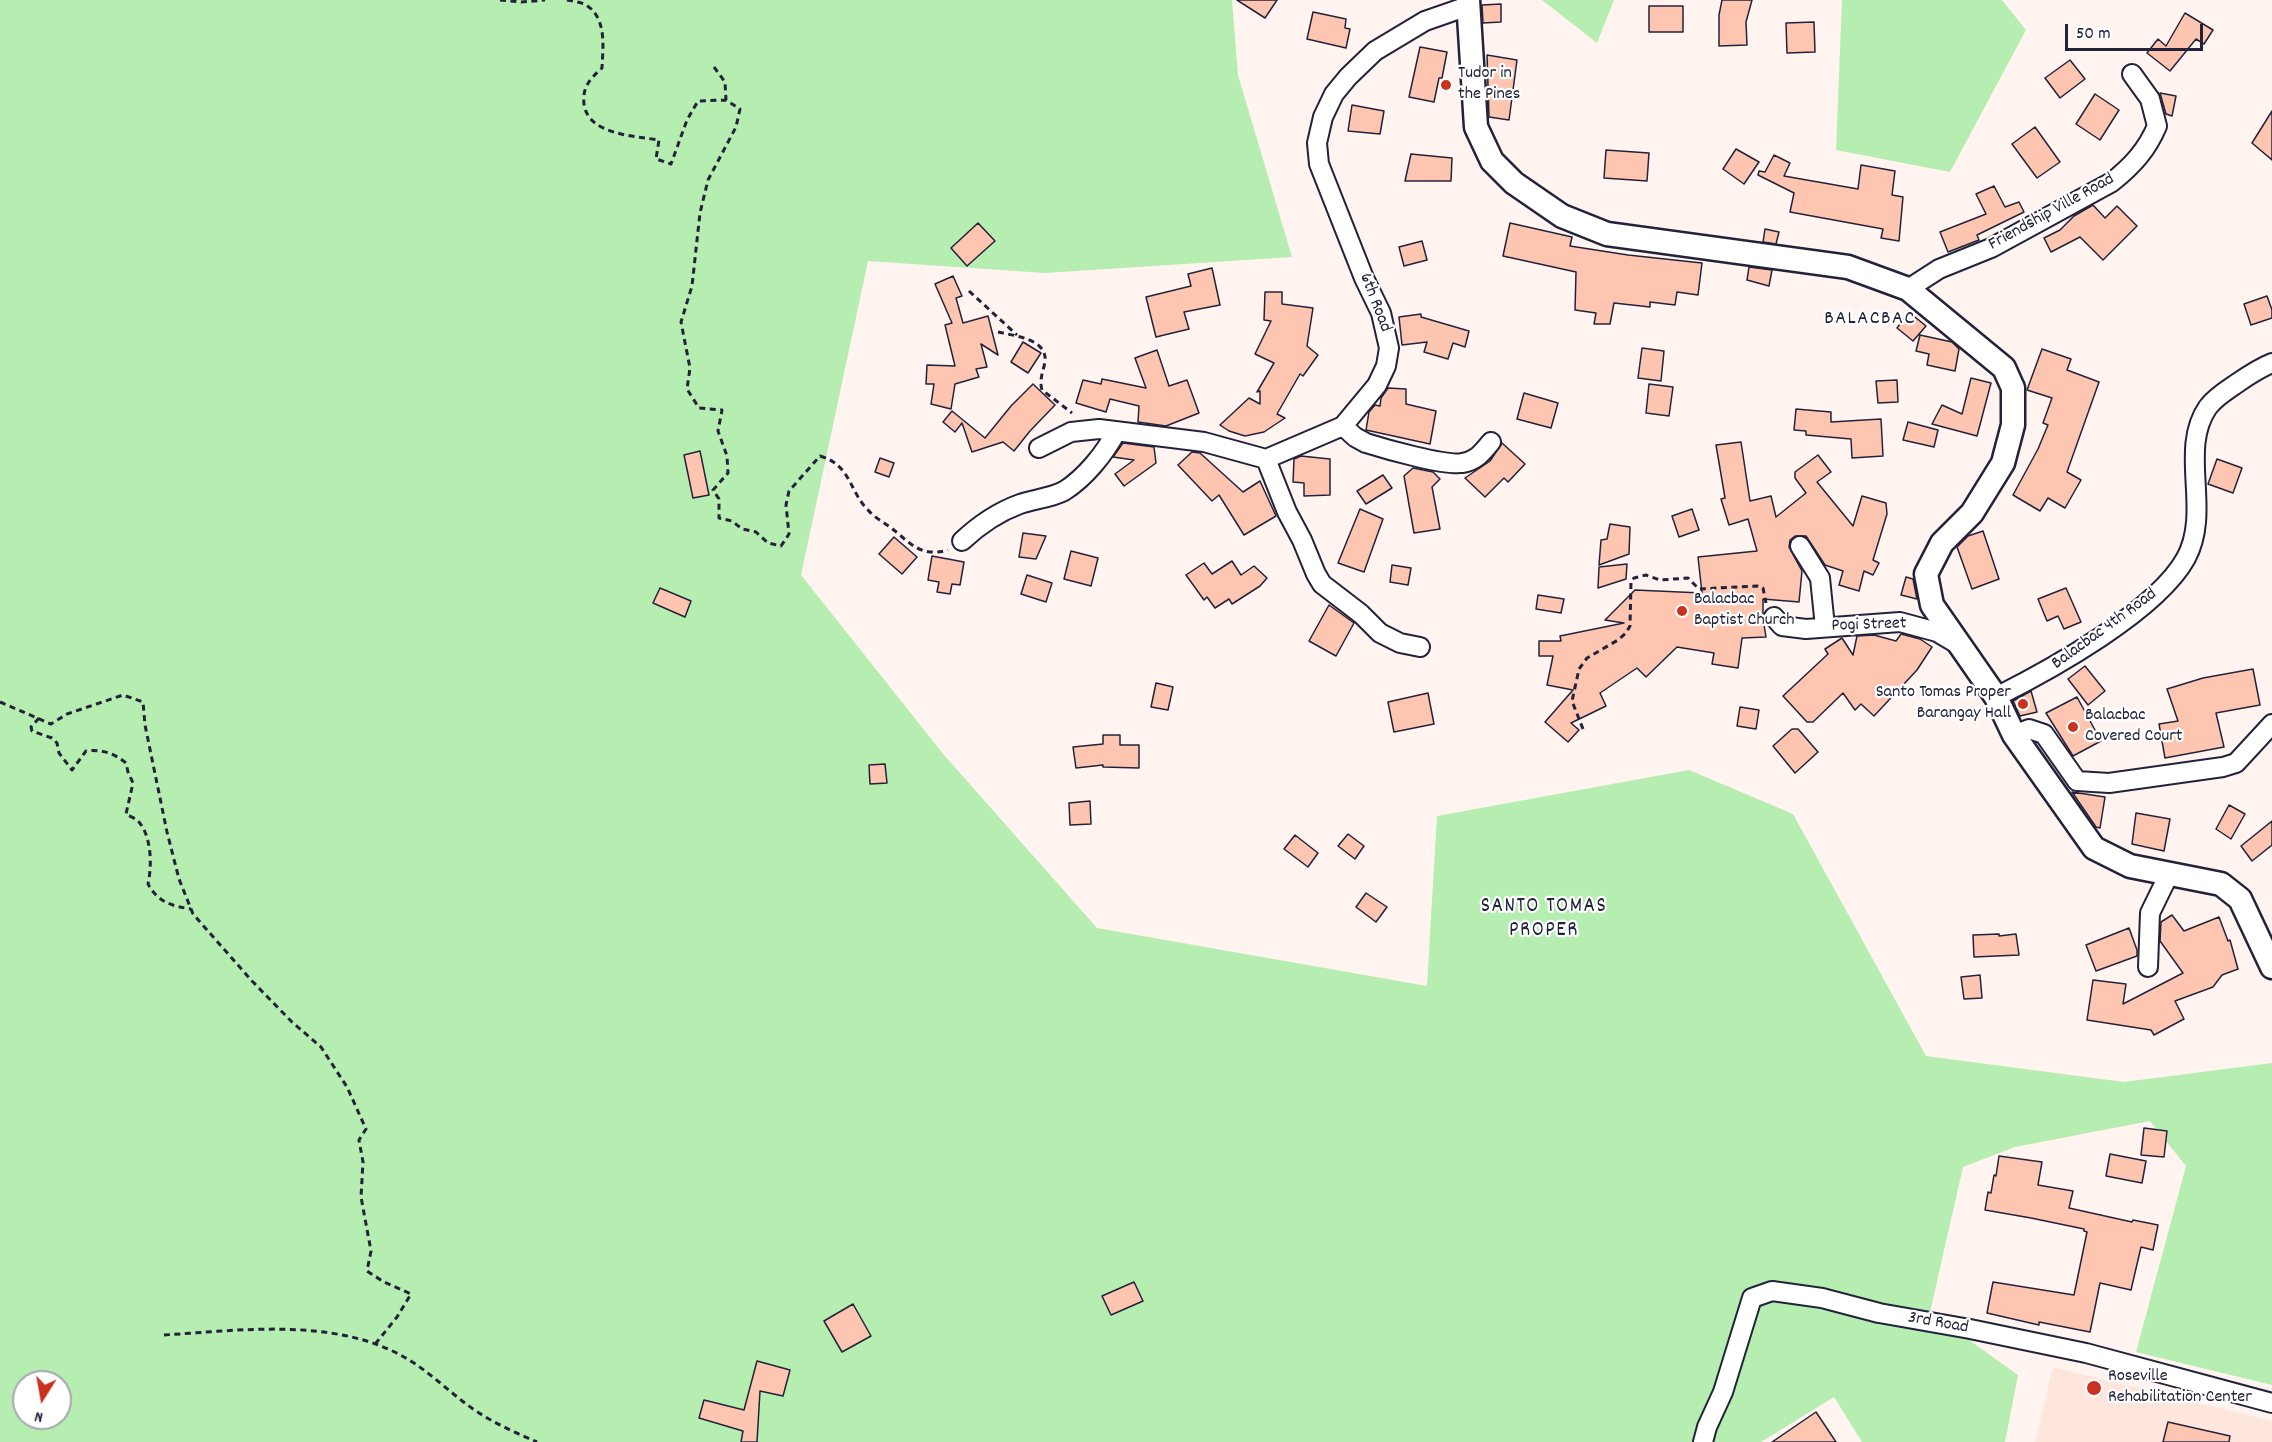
<!DOCTYPE html>
<html>
<head>
<meta charset="utf-8">
<style>
  body { margin:0 }
  #map { position:relative; width:2272px; height:1442px; overflow:hidden; background:#fff4ef; font-family:Dekko,sans-serif }
  canvas { display:block }
  .north { position:absolute; left:12px; top:1370px; width:60px; height:60px; box-sizing:border-box; background:#fff; border:2px solid #a7a7b1; border-radius:50%; rotate:191deg; font-size:16px; font-weight:700; line-height:24px; text-align:center; color:#22223b }
  .north::after { content:''; display:block; margin:auto; width:21px; height:27px; background:#c8321e; clip-path:polygon(50% 0,100% 100%,50% 72%,0 100%) }
  .scale { position:absolute; left:2065px; top:24px; width:138px; height:27px; box-sizing:border-box; border:3px solid #22223b; border-top:0; padding-left:8px; font-size:18px; line-height:21px; white-space:nowrap; color:#22223b; -webkit-text-stroke:4px #fff; paint-order:stroke }
</style>
</head>
<body>
<div id="map">
<canvas width="2272" height="1442"></canvas>
<div class="north">N</div>
<div class="scale">50 m</div>
</div>
<script>
const c = document.querySelector('canvas').getContext('2d');
c.lineJoin = 'round';
function paint(path, color) { c.fillStyle = color; c.fill(path, 'evenodd'); }
function trace(path, color, width, dash) { c.strokeStyle = color; c.lineWidth = width; c.lineCap = dash ? 'butt' : 'round'; c.setLineDash(dash || []); c.stroke(path); }
function label(font, color, halo, rows, align = 'center') {
  c.font = font + ' Dekko,sans-serif'; c.lineWidth = 4.5; c.setLineDash([]); c.textBaseline = 'middle'; c.strokeStyle = halo; c.fillStyle = color; for (const [text, x, y, turn = 0] of rows) {
    c.save(); c.translate(x, y); c.rotate((+turn || 0) * Math.PI / 180); c.textAlign = isNaN(turn) ? turn : align; if (halo) c.strokeText(text, 0, 0); c.fillText(text, 0, 0); c.restore();
  }
}
const built = new Path2D(`
  M 2053,1367 L 2272,1421 L 2272,1442 L 2035,1442 Z`);
const green = new Path2D(`
  M 0,0 L 1232,0 L 1238,75 L 1292,257 L 1045,273 L 868,261 L 801,575 L 944,755 L 1097,928 L 1427,986 L 1437,816 L 1689,770 L 1793,814 L 1926,1056 L 2124,1082 L 2272,1063 L 2272,1385 L 2136,1352 L 2186,1166 L 2150,1121 L 2015,1147 L 1963,1167 L 1930,1312 L 2018,1375 L 2005,1442 L 1862,1442 L 1834,1397 L 1761,1442 L 0,1442 ZM 24,1382 L 60,1382 L 60,1418 L 24,1418 Z
  M 1542,0 L 1614,0 L 1597,43 Z
  M 1842,0 L 2002,0 L 2026,30 L 1950,172 L 1836,150 Z`);
const building = new Path2D(`
  M 1237,0 L 1277,0 L 1265,18 Z
  M 1722,0 L 1752,0 L 1746,22 L 1747,45 L 1719,46 L 1719,15 Z
  M 1501,4 L 1501,22 L 1483,23 L 1482,5 Z
  M 1649,6 L 1683,6 L 1683,32 L 1649,32 Z
  M 1313,12 L 1346,19 L 1345,28 L 1350,29 L 1346,48 L 1307,39 Z
  M 2185,13 L 2213,30 L 2204,44 L 2196,39 L 2170,71 L 2147,53 L 2158,39 L 2166,46 Z
  M 1814,22 L 1815,52 L 1787,53 L 1786,23 Z
  M 1420,47 L 1447,52 L 1442,78 L 1439,78 L 1434,102 L 1409,97 Z
  M 1487,55 L 1517,60 L 1509,120 L 1489,117 Z
  M 2070,60 L 2085,79 L 2060,98 L 2045,78 Z
  M 2160,93 L 2176,96 L 2172,116 L 2166,114 Z
  M 2095,94 L 2119,110 L 2100,140 L 2076,124 Z
  M 1352,105 L 1384,111 L 1380,134 L 1348,131 Z
  M 2272,111 L 2272,160 L 2252,143 Z
  M 2035,127 L 2060,162 L 2037,178 L 2012,144 Z
  M 1736,149 L 1759,162 L 1744,184 L 1723,169 Z
  M 1606,150 L 1649,153 L 1647,181 L 1604,178 Z
  M 1411,154 L 1452,158 L 1451,181 L 1405,181 Z
  M 1774,155 L 1790,163 L 1784,176 L 1858,189 L 1861,165 L 1895,171 L 1892,195 L 1903,197 L 1899,241 L 1881,238 L 1883,229 L 1790,212 L 1794,193 L 1758,175 L 1759,171 L 1765,172 Z
  M 1994,186 L 2005,207 L 2019,202 L 2024,212 L 1977,235 L 1979,240 L 1948,252 L 1940,232 L 1986,214 L 1976,194 Z
  M 2093,205 L 2105,218 L 2117,206 L 2137,226 L 2103,260 L 2080,237 L 2051,252 L 2044,238 L 2060,230 L 2074,216 Z
  M 978,223 L 995,241 L 967,266 L 951,248 Z
  M 1510,223 L 1572,237 L 1570,246 L 1628,255 L 1702,263 L 1698,295 L 1677,292 L 1675,305 L 1650,302 L 1650,307 L 1614,303 L 1610,324 L 1594,324 L 1596,313 L 1575,310 L 1576,272 L 1503,256 Z
  M 1765,229 L 1779,232 L 1776,244 L 1763,242 Z
  M 1422,241 L 1427,260 L 1404,266 L 1399,247 Z
  M 1749,267 L 1772,270 L 1769,286 L 1747,280 Z
  M 1212,268 L 1220,305 L 1184,312 L 1189,329 L 1156,337 L 1146,297 L 1191,286 L 1188,274 Z
  M 953,276 L 962,296 L 956,298 L 963,323 L 988,316 L 998,355 L 981,344 L 987,367 L 976,369 L 979,377 L 955,384 L 951,409 L 931,404 L 934,384 L 926,384 L 927,365 L 955,366 L 945,325 L 952,323 L 935,284 Z
  M 1265,292 L 1282,292 L 1282,304 L 1313,308 L 1307,346 L 1318,355 L 1303,376 L 1300,374 L 1277,414 L 1285,418 L 1264,432 L 1245,436 L 1229,431 L 1220,425 L 1249,398 L 1260,404 L 1260,391 L 1257,392 L 1274,363 L 1255,354 L 1271,321 L 1264,320 Z
  M 2267,296 L 2272,310 L 2272,318 L 2251,325 L 2244,304 Z
  M 1909,312 L 1926,326 L 1913,341 L 1897,328 Z
  M 1421,314 L 1421,317 L 1469,331 L 1465,347 L 1453,343 L 1448,359 L 1424,352 L 1427,342 L 1402,345 L 1399,317 Z
  M 1920,335 L 1952,342 L 1959,349 L 1955,371 L 1927,365 L 1929,354 L 1916,351 Z
  M 1023,342 L 1041,353 L 1028,373 L 1011,362 Z
  M 1642,348 L 1664,351 L 1661,381 L 1638,378 Z
  M 2042,349 L 2071,359 L 2067,370 L 2099,382 L 2067,472 L 2081,480 L 2065,508 L 2048,498 L 2040,511 L 2013,495 L 2038,449 L 2048,425 L 2043,423 L 2052,398 L 2027,390 Z
  M 1157,350 L 1169,386 L 1187,380 L 1199,413 L 1166,426 L 1138,422 L 1139,406 L 1110,399 L 1106,412 L 1076,403 L 1083,380 L 1101,384 L 1102,379 L 1146,388 L 1135,358 Z
  M 1971,378 L 1991,383 L 1977,436 L 1932,424 L 1942,405 L 1962,414 Z
  M 1897,380 L 1898,402 L 1878,403 L 1876,381 Z
  M 1033,384 L 1055,405 L 1030,431 L 1014,451 L 1003,442 L 972,452 L 962,423 L 955,432 L 943,422 L 952,411 L 985,438 L 1011,406 Z
  M 1649,384 L 1673,387 L 1669,416 L 1646,413 Z
  M 1388,388 L 1406,389 L 1406,404 L 1436,411 L 1430,444 L 1366,430 L 1369,412 L 1375,405 L 1380,406 L 1381,398 Z
  M 1524,393 L 1558,403 L 1551,428 L 1517,419 Z
  M 1796,409 L 1831,412 L 1831,422 L 1881,419 L 1883,456 L 1852,458 L 1851,439 L 1806,435 L 1806,431 L 1794,430 Z
  M 1908,422 L 1938,430 L 1934,447 L 1903,440 Z
  M 1741,442 L 1750,501 L 1771,496 L 1776,517 L 1806,493 L 1795,478 L 1795,472 L 1818,455 L 1831,472 L 1817,482 L 1853,526 L 1862,496 L 1886,503 L 1887,514 L 1873,560 L 1879,563 L 1873,575 L 1864,571 L 1859,591 L 1839,585 L 1843,571 L 1825,565 L 1806,536 L 1795,536 L 1790,540 L 1789,547 L 1802,571 L 1799,602 L 1763,599 L 1763,619 L 1766,637 L 1742,638 L 1738,668 L 1712,664 L 1714,653 L 1677,647 L 1646,677 L 1637,668 L 1600,693 L 1606,706 L 1571,723 L 1579,730 L 1568,742 L 1545,722 L 1573,690 L 1547,685 L 1553,656 L 1539,656 L 1539,641 L 1561,641 L 1560,636 L 1624,623 L 1605,620 L 1635,590 L 1702,593 L 1698,557 L 1757,551 L 1748,519 L 1729,525 L 1721,499 L 1725,498 L 1716,445 Z
  M 1123,443 L 1154,447 L 1156,463 L 1124,486 L 1115,474 L 1134,460 L 1113,457 Z
  M 1502,443 L 1525,464 L 1508,482 L 1504,478 L 1485,497 L 1465,478 L 1490,461 Z
  M 700,451 L 709,495 L 693,498 L 684,455 Z
  M 1192,452 L 1200,453 L 1243,492 L 1260,481 L 1276,516 L 1244,535 L 1219,495 L 1212,501 L 1178,465 Z
  M 1301,456 L 1330,459 L 1330,495 L 1304,496 L 1304,483 L 1293,482 L 1294,459 Z
  M 880,458 L 894,463 L 889,477 L 875,472 Z
  M 2217,459 L 2242,468 L 2233,493 L 2208,484 Z
  M 1413,468 L 1433,472 L 1440,479 L 1432,487 L 1440,529 L 1414,533 L 1404,476 Z
  M 1383,475 L 1392,488 L 1366,504 L 1357,491 Z
  M 1360,509 L 1383,519 L 1364,572 L 1338,563 Z
  M 1692,509 L 1699,530 L 1679,537 L 1672,516 Z
  M 1610,524 L 1630,527 L 1629,554 L 1599,565 L 1601,540 L 1607,539 Z
  M 1983,531 L 1999,579 L 1972,589 L 1957,547 L 1968,536 Z
  M 1023,533 L 1046,536 L 1036,559 L 1019,557 Z
  M 894,537 L 917,557 L 902,574 L 879,554 Z
  M 1071,551 L 1098,558 L 1091,586 L 1064,579 Z
  M 932,556 L 964,562 L 960,585 L 952,584 L 950,594 L 937,592 L 939,582 L 928,580 Z
  M 1232,561 L 1241,575 L 1254,566 L 1267,578 L 1260,586 L 1232,604 L 1229,599 L 1215,608 L 1207,597 L 1204,600 L 1186,575 L 1204,563 L 1212,574 Z
  M 1627,564 L 1626,579 L 1598,588 L 1599,567 Z
  M 1392,565 L 1411,568 L 1408,585 L 1390,582 Z
  M 1027,575 L 1052,583 L 1046,602 L 1021,594 Z
  M 1906,577 L 1913,579 L 1917,599 L 1901,595 Z
  M 660,588 L 691,601 L 685,617 L 653,603 Z
  M 2066,588 L 2081,622 L 2064,629 L 2058,616 L 2047,621 L 2038,599 Z
  M 1538,595 L 1564,599 L 1561,613 L 1536,609 Z
  M 1329,605 L 1354,623 L 1336,656 L 1309,641 Z
  M 1901,634 L 1920,639 L 1932,647 L 1917,670 L 1874,716 L 1861,704 L 1855,710 L 1843,693 L 1813,722 L 1807,722 L 1783,696 L 1828,654 L 1825,649 L 1842,638 L 1853,655 L 1857,636 L 1874,635 L 1896,641 Z
  M 2085,666 L 2105,691 L 2088,705 L 2068,679 Z
  M 2253,669 L 2260,705 L 2216,713 L 2224,747 L 2165,758 L 2159,724 L 2178,721 L 2167,689 L 2203,678 Z
  M 1156,683 L 1173,687 L 1168,710 L 1151,707 Z
  M 2031,691 L 2037,712 L 2020,716 L 2013,701 Z
  M 1428,693 L 1434,724 L 1394,732 L 1388,702 Z
  M 2077,697 L 2101,741 L 2073,756 L 2046,713 Z
  M 1740,707 L 1759,710 L 1756,729 L 1737,726 Z
  M 1792,729 L 1798,729 L 1818,752 L 1795,773 L 1773,746 Z
  M 1103,735 L 1120,735 L 1120,745 L 1139,745 L 1139,768 L 1103,767 L 1103,765 L 1076,768 L 1073,747 L 1103,744 Z
  M 885,764 L 887,783 L 870,784 L 869,765 Z
  M 2072,792 L 2105,797 L 2100,828 L 2096,827 Z
  M 1090,801 L 1091,824 L 1070,825 L 1069,803 Z
  M 2229,805 L 2245,814 L 2231,839 L 2216,829 Z
  M 2136,813 L 2170,819 L 2164,851 L 2132,844 Z
  M 2272,821 L 2272,845 L 2252,861 L 2241,846 Z
  M 1348,834 L 1364,846 L 1355,859 L 1338,846 Z
  M 1295,835 L 1318,853 L 1308,867 L 1284,849 Z
  M 1366,893 L 1387,907 L 1376,922 L 1356,907 Z
  M 2172,915 L 2184,931 L 2219,917 L 2228,941 L 2230,940 L 2238,969 L 2222,975 L 2213,987 L 2175,1001 L 2184,1019 L 2154,1035 L 2151,1030 L 2087,1020 L 2093,980 L 2126,984 L 2123,1004 L 2183,973 L 2160,941 L 2161,922 Z
  M 2129,928 L 2137,950 L 2137,956 L 2096,971 L 2086,945 Z
  M 1999,934 L 1999,936 L 2016,934 L 2019,955 L 1974,957 L 1973,935 Z
  M 1980,975 L 1982,998 L 1964,999 L 1961,977 Z
  M 2144,1128 L 2167,1131 L 2164,1157 L 2141,1155 Z
  M 2110,1154 L 2146,1161 L 2142,1183 L 2106,1176 Z
  M 1999,1156 L 2042,1162 L 2038,1185 L 2073,1191 L 2069,1208 L 2132,1222 L 2133,1220 L 2158,1225 L 2153,1250 L 2141,1247 L 2131,1290 L 2100,1283 L 2090,1332 L 2039,1322 L 2039,1325 L 1987,1313 L 1993,1282 L 2074,1295 L 2087,1232 L 2084,1231 L 2084,1229 L 2031,1218 L 1985,1210 L 1988,1192 L 1991,1193 L 1994,1175 L 1996,1176 Z
  M 1134,1282 L 1143,1301 L 1111,1315 L 1102,1296 Z
  M 853,1304 L 871,1336 L 842,1352 L 824,1321 Z
  M 757,1361 L 790,1370 L 783,1396 L 760,1391 L 757,1442 L 741,1442 L 743,1431 L 699,1418 L 704,1400 L 744,1410 Z
  M 1816,1412 L 1836,1442 L 1772,1442 Z
  M 2168,1422 L 2230,1436 L 2229,1442 L 2163,1442 Z`);
const path = new Path2D(`
  M 500,0 L 521,2 L 545,0
  M 567,0 C 572,1 581,2 586,5 C 607,18 603,47 602,68 C 590,79 582,87 584,104 C 588,135 635,136 659,140 L 656,159 L 671,164 L 687,120 L 698,101 L 726,100 L 740,109 L 736,127 L 708,180 L 700,213 L 692,286 L 681,322 L 690,368 L 687,389 L 699,408 L 722,410 L 718,431 L 727,456 L 728,473 L 713,490 L 719,499 L 719,518 L 732,521 L 742,529 L 756,532 L 768,543 L 781,546 L 789,534 L 786,505 L 789,491 L 820,456 C 851,465 849,491 868,510 C 874,517 883,522 890,527 C 910,542 919,558 948,550
  M 714,67 L 725,82 L 726,100
  M 969,291 L 1017,335
  M 998,332 C 1015,336 1048,339 1045,362 C 1043,372 1039,380 1042,390 L 1072,413
  M 0,702 L 51,724 L 67,714 L 123,695 L 143,702 L 145,725 L 167,832 L 179,879 L 193,914 L 252,981 L 292,1022 L 321,1047 L 347,1087 L 366,1129 L 359,1140 L 363,1162 L 361,1197 L 371,1251 L 367,1271 L 384,1282 L 411,1294 L 397,1317 L 376,1343
  M 39,718 L 31,727 L 32,731 L 52,738 L 57,743 L 59,753 L 72,770 L 86,751 C 101,749 114,753 126,763 L 128,772 L 133,783 L 126,814 C 129,816 135,818 138,821 C 152,836 152,866 148,884 C 158,902 171,906 191,909
  M 1583,729 L 1572,701 L 1579,669 L 1587,658 L 1618,640 L 1626,633 L 1630,626 L 1631,581 L 1634,578 L 1646,575 L 1660,580 L 1688,578 L 1699,589 L 1757,586 L 1763,588 L 1766,603
  M 164,1335 C 246,1330 342,1316 414,1363 C 436,1378 454,1396 476,1411 C 494,1423 516,1433 537,1442`);
const minor = new Path2D(`
  M 1908,289 L 1939,269 L 1991,248 L 2112,182 C 2132,166 2147,150 2157,126 L 2150,99 L 2132,74
  M 1343,426 L 1355,437 L 1366,443 C 1385,449 1445,466 1462,463 C 1476,461 1483,452 1491,442
  M 1039,448 L 1071,432 L 1099,429 L 1204,442 L 1266,459 L 1343,426 L 1377,385 L 1386,366 L 1389,348 L 1381,313 L 1364,278 L 1319,164 L 1317,143 L 1323,117 L 1334,94 L 1348,77 L 1375,51 L 1425,21 L 1468,6
  M 1266,459 L 1287,512 L 1302,540 L 1316,574 L 1322,584 L 1361,614 L 1380,633 L 1400,643 L 1420,647
  M 962,541 C 979,525 998,512 1020,504 C 1034,499 1051,498 1064,491 C 1085,478 1105,453 1116,432
  M 1800,546 L 1820,578 L 1825,627
  M 1774,617 L 1782,626 L 1806,629 L 1900,622 L 1937,632 L 1959,645
  M 1996,697 C 2050,670 2157,611 2186,558 C 2212,510 2178,450 2208,407 C 2214,399 2224,392 2233,386 C 2246,377 2257,369 2272,363
  M 2014,735 L 2029,729 L 2044,734 L 2077,781 L 2109,783 L 2223,767 L 2236,763 L 2272,724
  M 2148,967 L 2150,913 L 2169,874
  M 1703,1442 L 1707,1427 L 1723,1392 L 1752,1298 L 1772,1291 L 1822,1298 L 1879,1313 L 1970,1329 L 2086,1353 L 2272,1403`);
const major = new Path2D(`
  M 1468,0 L 1476,127 L 1492,161 L 1514,183 L 1562,216 L 1607,234 L 1848,267 L 1908,289 L 2004,368 L 2013,388 L 2013,425 L 2003,463 L 1972,513 L 1942,543 L 1926,574 L 1932,605 L 1996,697 L 2014,735 L 2094,848 L 2130,866 L 2221,884 L 2240,899 L 2272,967`);
const markers = [
  [1446,85,6,"#c8321e"],
  [1682,611,6,"#c8321e"],
  [2023,704,6,"#c8321e"],
  [2073,727,6,"#c8321e"],
  [2094,1388,8,"#c8321e"]
];
const poiNames = [
  ["Tudor in",1458,75],
  ["the Pines",1458,96],
  ["Balacbac",1694,601],
  ["Baptist Church",1694,622],
  ["Santo Tomas Proper",2011,694,"right"],
  ["Barangay Hall",2011,715,"right"],
  ["Balacbac",2085,717],
  ["Covered Court",2085,738],
  ["Roseville",2108,1378],
  ["Rehabilitation Center",2108,1399]
];
const streetNames = [
  ["Friendship Ville Road",2052,213,-29],
  ["6th Road",1374,303,69],
  ["Pogi Street",1869,626,-2],
  ["Balacbac 4th Road",2105,630,-36],
  ["3rd Road",1938,1324,10]
];
const neighbourhoodNames = [
  ["BALACBAC",1870,320]
];
const quarterNames = [
  ["SANTO TOMAS",1544,908],
  ["PROPER",1544,932]
];
paint(built, '#ffe6dc');
paint(green, '#b6edb0');
paint(building, '#fec6b1');
trace(building, '#22223b', 1.5);
trace(minor, '#22223b', 22);
trace(major, '#22223b', 27);
trace(path, '#22223b', 3, [6, 4.5]);
trace(minor, '#fff', 18);
trace(major, '#fff', 22);
for (const [x, y, r, color] of markers) { const dot = new Path2D(); dot.arc(x, y, r, 0, 2 * Math.PI); c.fillStyle = color; c.fill(dot); trace(dot, '#fff', 2); }
label('18px', '#22223b', '#fff', poiNames, 'left');
label('18px', '#22223b', '#fff', streetNames);
c.letterSpacing = '1.5px';
label('20px', '#22223b', '#fff', neighbourhoodNames);
c.letterSpacing = '0px';
c.letterSpacing = '1.5px';
label('21px', '#22223b', '#fff', quarterNames);
c.letterSpacing = '0px';
</script>
</body>
</html>
